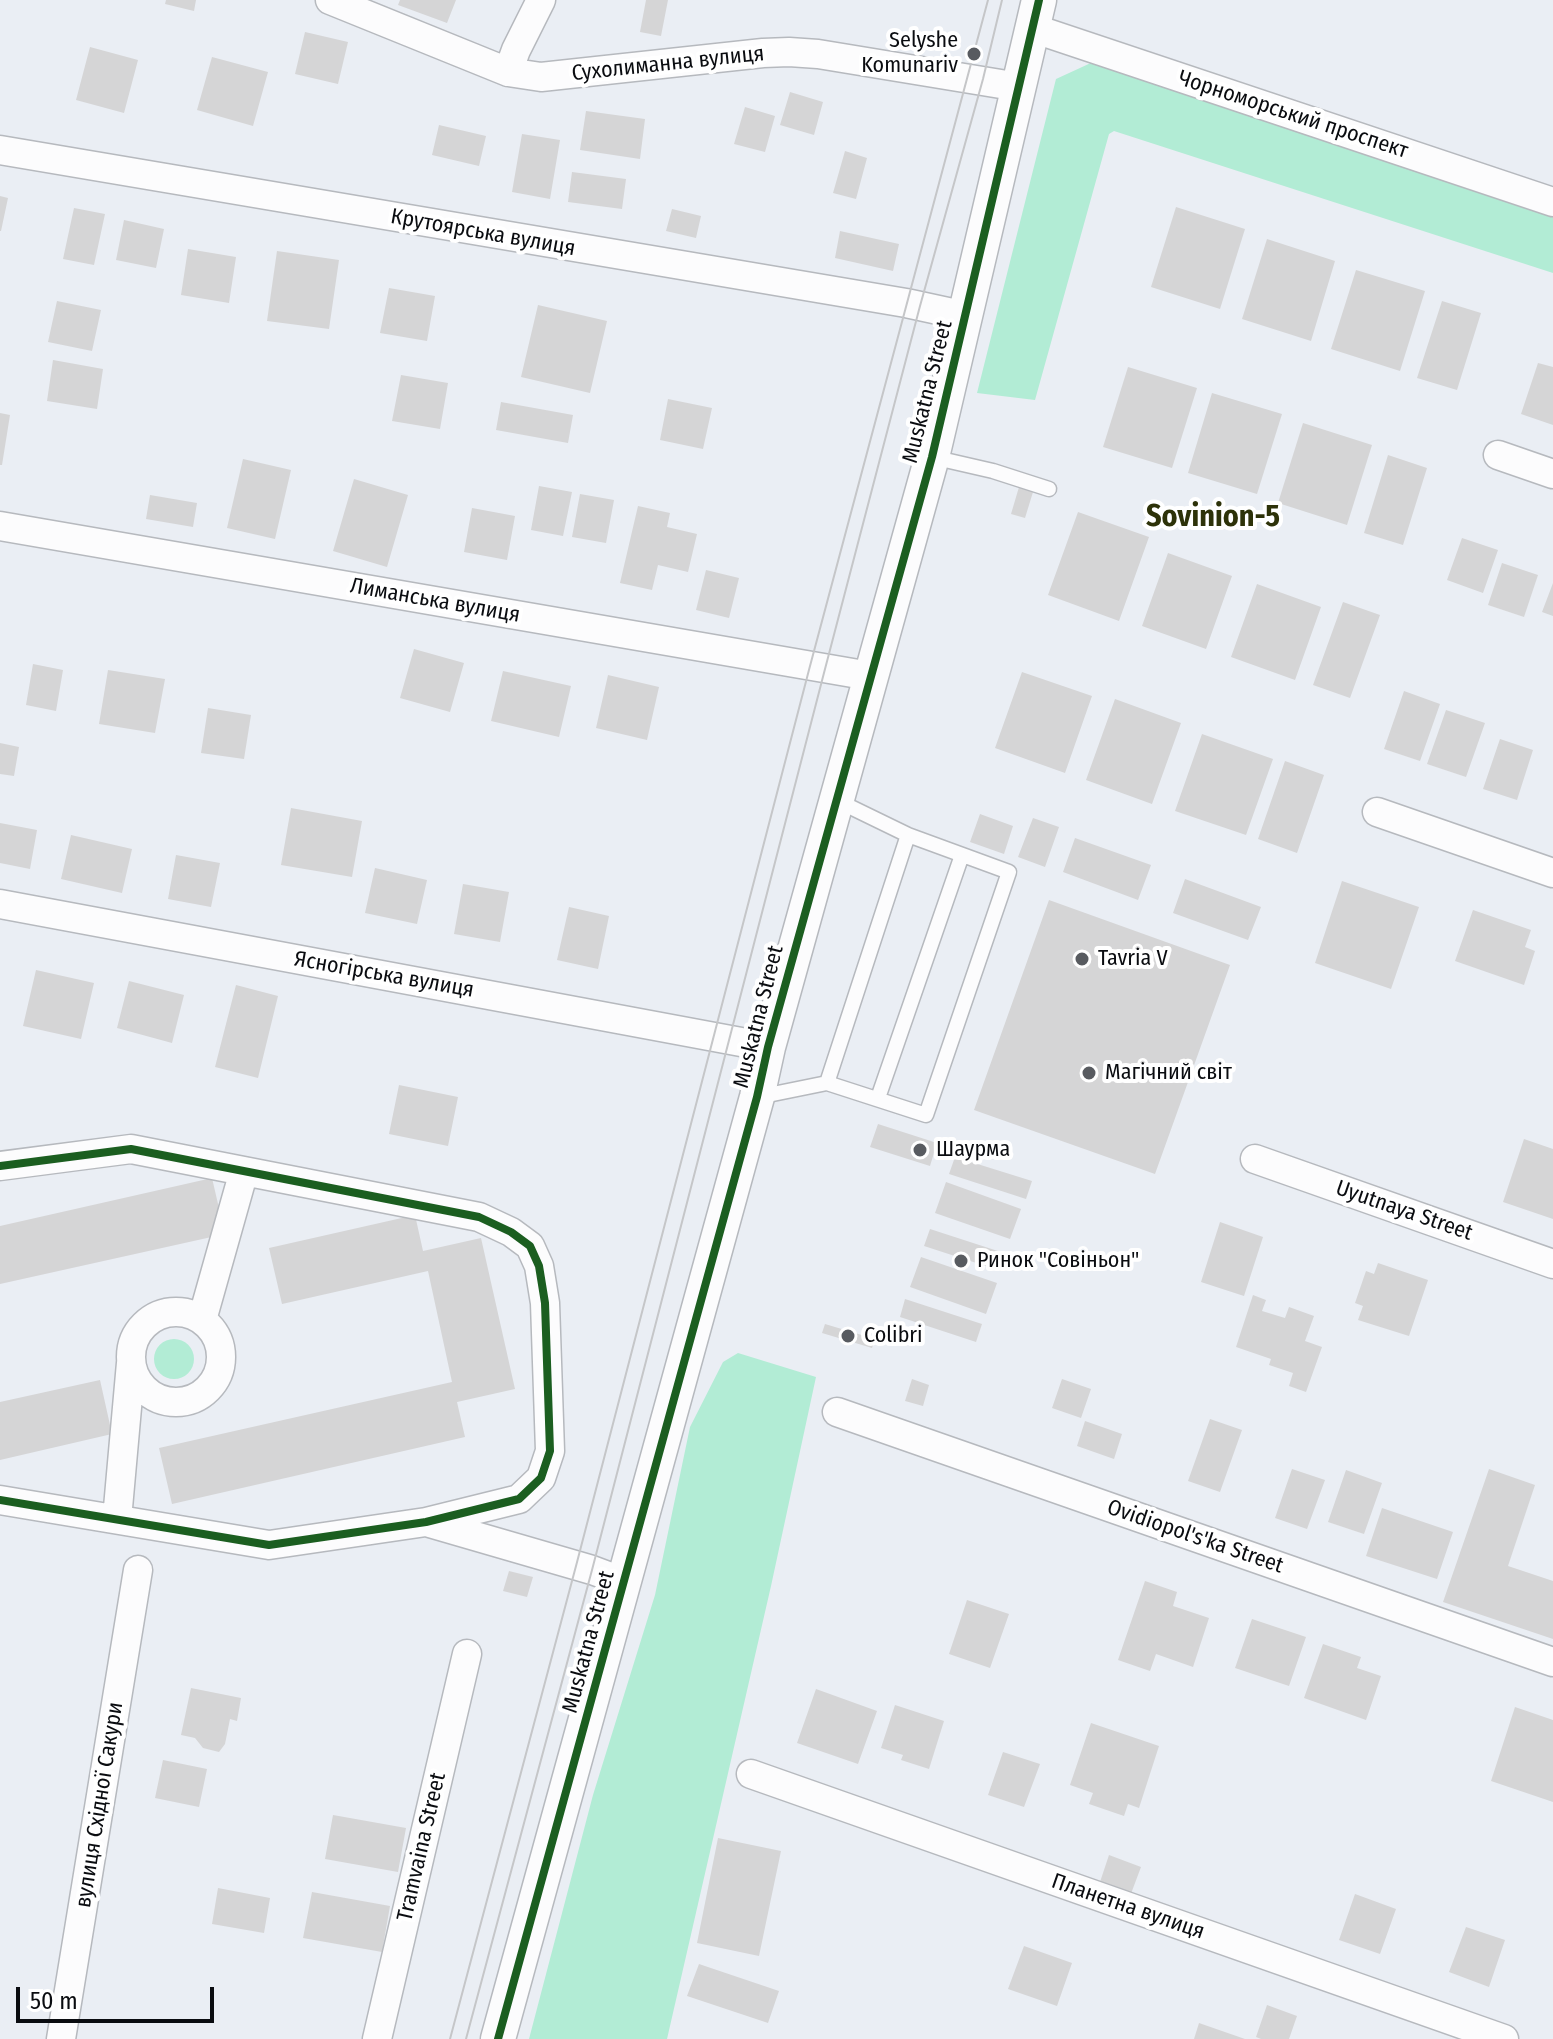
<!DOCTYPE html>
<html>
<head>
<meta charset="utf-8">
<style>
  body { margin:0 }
  #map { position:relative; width:1553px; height:2039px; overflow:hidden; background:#eaeef4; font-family:"Fira Sans Condensed",sans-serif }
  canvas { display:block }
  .scale { position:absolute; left:16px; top:1987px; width:198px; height:36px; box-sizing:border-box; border:4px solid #0a0c10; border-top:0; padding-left:10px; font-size:24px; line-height:28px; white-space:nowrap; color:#0a0c10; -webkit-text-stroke:6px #fff; paint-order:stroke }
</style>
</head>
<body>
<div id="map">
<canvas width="1553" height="2039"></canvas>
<div class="scale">50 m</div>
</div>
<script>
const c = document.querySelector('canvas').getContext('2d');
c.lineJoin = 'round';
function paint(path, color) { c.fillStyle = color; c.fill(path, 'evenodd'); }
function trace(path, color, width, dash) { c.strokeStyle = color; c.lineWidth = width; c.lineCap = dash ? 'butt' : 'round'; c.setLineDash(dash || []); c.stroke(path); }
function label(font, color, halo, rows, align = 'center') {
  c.font = font + ' "Fira Sans Condensed",sans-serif'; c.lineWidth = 8; c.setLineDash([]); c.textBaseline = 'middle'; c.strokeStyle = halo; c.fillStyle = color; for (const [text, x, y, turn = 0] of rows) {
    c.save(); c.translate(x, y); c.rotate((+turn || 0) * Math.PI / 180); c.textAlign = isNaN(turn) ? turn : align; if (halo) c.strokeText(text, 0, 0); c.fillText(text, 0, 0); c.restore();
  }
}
const green = new Path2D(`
  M 1093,62 L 1553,214 L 1553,273 L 1114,131 L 1109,134 L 1035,400 L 977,393 L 1056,79 Z
  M154 1359a20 20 0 1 1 40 0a20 20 0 1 1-40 0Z
  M 738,1353 L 816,1377 L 771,1586 L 667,2039 L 529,2039 L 593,1795 L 655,1595 L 690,1427 L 723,1362 Z`);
const building = new Path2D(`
  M 166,0 L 196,0 L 194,11 L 165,4 Z
  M 400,0 L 456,0 L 447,23 L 398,5 Z
  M 646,0 L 668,0 L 661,36 L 640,32 Z
  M 305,32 L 348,42 L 338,84 L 295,74 Z
  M 90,47 L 138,60 L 124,113 L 76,100 Z
  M 212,57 L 268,72 L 253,126 L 197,110 Z
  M 790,92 L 823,102 L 814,135 L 780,125 Z
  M 745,107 L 775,116 L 765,152 L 734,144 Z
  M 586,111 L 645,119 L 640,159 L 580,150 Z
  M 439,125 L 486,136 L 479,166 L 432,155 Z
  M 522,134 L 560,140 L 550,199 L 512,192 Z
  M 845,151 L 867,158 L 856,199 L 833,193 Z
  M 572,172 L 626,179 L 622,209 L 568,202 Z
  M 0,196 L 8,198 L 1,231 L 0,231 Z
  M 1176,207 L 1245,229 L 1220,309 L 1151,287 Z
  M 74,208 L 105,214 L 94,265 L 63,259 Z
  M 672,209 L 701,216 L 696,238 L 666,231 Z
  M 124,220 L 164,229 L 156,268 L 116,260 Z
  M 840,231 L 899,244 L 893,271 L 835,258 Z
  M 1267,239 L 1335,261 L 1311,341 L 1242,319 Z
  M 188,249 L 236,257 L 229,303 L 181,295 Z
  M 277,251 L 339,260 L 329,329 L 267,321 Z
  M 1356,270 L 1425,291 L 1400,371 L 1331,349 Z
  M 389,288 L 435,296 L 427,341 L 380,333 Z
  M 57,301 L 101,310 L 92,351 L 48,342 Z
  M 1442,301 L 1481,313 L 1457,390 L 1417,378 Z
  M 538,305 L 607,321 L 590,393 L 521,377 Z
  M 53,360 L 103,369 L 97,409 L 47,401 Z
  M 1538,363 L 1553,367 L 1553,425 L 1521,414 Z
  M 1128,367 L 1197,388 L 1172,468 L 1103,447 Z
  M 401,375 L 448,383 L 440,429 L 392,421 Z
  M 1212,393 L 1282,414 L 1257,494 L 1188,473 Z
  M 668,399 L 712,408 L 703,449 L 660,440 Z
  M 501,402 L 573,415 L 568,443 L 496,430 Z
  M 0,413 L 10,415 L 2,465 L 0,465 Z
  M 1303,423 L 1372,445 L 1347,525 L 1278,503 Z
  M 1388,455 L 1427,468 L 1403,545 L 1364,533 Z
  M 243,459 L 291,470 L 275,539 L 227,528 Z
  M 354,479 L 408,495 L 387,567 L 333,551 Z
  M 539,486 L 572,492 L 563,536 L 531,530 Z
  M 1019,487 L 1033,492 L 1025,518 L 1011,514 Z
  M 580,494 L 614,500 L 606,543 L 572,537 Z
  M 150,495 L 197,503 L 193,527 L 146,519 Z
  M 638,506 L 670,513 L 667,527 L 697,534 L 688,572 L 658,565 L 652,590 L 620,583 Z
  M 472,508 L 515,516 L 507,560 L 464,552 Z
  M 1078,512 L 1149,537 L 1119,621 L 1048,595 Z
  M 1462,538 L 1498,550 L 1483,593 L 1447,580 Z
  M 1168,553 L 1232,576 L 1206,649 L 1142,626 Z
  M 1502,563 L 1538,575 L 1524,617 L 1488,605 Z
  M 706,570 L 739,578 L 729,618 L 696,610 Z
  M 1553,583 L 1553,616 L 1542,612 Z
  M 1257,584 L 1321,607 L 1295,680 L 1231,657 Z
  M 1343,602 L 1380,615 L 1350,698 L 1313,685 Z
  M 414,649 L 464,663 L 450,712 L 400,698 Z
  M 33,664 L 63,670 L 56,711 L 26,705 Z
  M 108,670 L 165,679 L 155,733 L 99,724 Z
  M 503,671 L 571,686 L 559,737 L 491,721 Z
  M 1022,672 L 1092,696 L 1065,773 L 995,748 Z
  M 608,675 L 659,687 L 647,740 L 596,728 Z
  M 1404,691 L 1440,704 L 1420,761 L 1384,749 Z
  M 1115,699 L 1181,723 L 1152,804 L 1086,780 Z
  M 208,708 L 251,715 L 244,759 L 201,753 Z
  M 1446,710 L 1485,723 L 1466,777 L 1427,764 Z
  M 1202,734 L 1273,759 L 1246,835 L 1175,811 Z
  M 1500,739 L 1533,750 L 1517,800 L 1483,789 Z
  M 0,743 L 19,747 L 14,776 L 0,774 Z
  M 1285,761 L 1324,775 L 1297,853 L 1258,839 Z
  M 291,808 L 362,821 L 352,877 L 281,865 Z
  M 980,814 L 1013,826 L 1004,854 L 970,842 Z
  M 1033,818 L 1059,827 L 1045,867 L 1018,857 Z
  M 0,823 L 37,830 L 30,869 L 0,863 Z
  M 71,835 L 132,849 L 122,893 L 61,879 Z
  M 1075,838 L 1151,865 L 1138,900 L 1063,872 Z
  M 176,855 L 220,863 L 211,907 L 168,899 Z
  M 375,868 L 427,880 L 417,924 L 365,913 Z
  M 1185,879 L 1261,907 L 1248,940 L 1173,913 Z
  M 1342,881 L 1419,907 L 1391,989 L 1315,963 Z
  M 463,884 L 509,892 L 500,942 L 454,934 Z
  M 1049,900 L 1230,965 L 1155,1174 L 974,1110 Z
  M 569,907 L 609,916 L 598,969 L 557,960 Z
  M 1473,910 L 1531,930 L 1525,947 L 1535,951 L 1524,985 L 1455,961 Z
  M 36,970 L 94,983 L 81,1039 L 23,1026 Z
  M 129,981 L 184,995 L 172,1043 L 117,1028 Z
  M 236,985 L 278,996 L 258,1078 L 215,1067 Z
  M 399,1085 L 458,1097 L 448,1146 L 389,1134 Z
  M 878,1124 L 937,1143 L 930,1166 L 870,1147 Z
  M 1524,1139 L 1553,1149 L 1553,1219 L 1503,1202 Z
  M 955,1157 L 1032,1181 L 1026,1199 L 949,1174 Z
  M 212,1178 L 225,1234 L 0,1284 L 0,1226 Z
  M 946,1182 L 1021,1209 L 1010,1239 L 935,1213 Z
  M 415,1215 L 423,1251 L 481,1238 L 515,1389 L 457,1402 L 465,1437 L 172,1504 L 159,1448 L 452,1382 L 428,1271 L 282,1304 L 269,1248 Z
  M 1220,1222 L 1263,1237 L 1244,1296 L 1201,1282 Z
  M 930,1229 L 1007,1254 L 1001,1271 L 924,1246 Z
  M 921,1257 L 997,1283 L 986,1314 L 910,1287 Z
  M 1378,1263 L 1428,1280 L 1409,1336 L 1358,1320 L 1363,1306 L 1355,1303 L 1366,1271 L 1374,1274 Z
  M 1253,1295 L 1266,1300 L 1262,1311 L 1285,1318 L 1289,1307 L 1314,1316 L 1305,1341 L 1322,1347 L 1306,1392 L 1289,1386 L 1293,1373 L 1269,1365 L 1271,1359 L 1236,1347 Z
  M 905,1299 L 982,1324 L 976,1342 L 900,1317 Z
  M 825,1324 L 875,1339 L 872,1348 L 822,1333 Z
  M 912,1379 L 929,1385 L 923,1406 L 905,1401 Z
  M 1062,1379 L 1091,1389 L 1081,1418 L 1052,1408 Z
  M 100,1380 L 112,1434 L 0,1460 L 0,1402 Z
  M 1210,1419 L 1242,1430 L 1220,1492 L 1188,1481 Z
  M 1085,1421 L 1122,1434 L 1114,1459 L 1077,1446 Z
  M 1292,1469 L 1325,1480 L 1307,1529 L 1275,1518 Z
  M 1489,1469 L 1535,1485 L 1508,1566 L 1553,1581 L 1553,1639 L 1443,1602 Z
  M 1346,1470 L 1382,1483 L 1364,1534 L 1328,1522 Z
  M 1382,1508 L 1453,1532 L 1437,1579 L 1366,1556 Z
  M 509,1571 L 533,1577 L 527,1597 L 503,1591 Z
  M 1145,1581 L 1177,1592 L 1173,1606 L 1209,1618 L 1193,1667 L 1156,1654 L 1150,1671 L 1118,1660 Z
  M 967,1600 L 1009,1614 L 990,1668 L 949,1654 Z
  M 1252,1619 L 1306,1637 L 1289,1686 L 1235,1668 Z
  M 1323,1644 L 1361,1657 L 1357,1668 L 1381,1676 L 1366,1720 L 1304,1698 Z
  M 191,1688 L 241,1698 L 237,1721 L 230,1719 L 225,1744 L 219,1752 L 203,1748 L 195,1738 L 181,1735 Z
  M 816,1689 L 877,1711 L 858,1764 L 797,1743 Z
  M 895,1705 L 944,1721 L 929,1769 L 901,1760 L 903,1755 L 881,1748 Z
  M 1515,1707 L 1553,1720 L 1553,1802 L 1491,1781 Z
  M 1091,1723 L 1159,1746 L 1139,1808 L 1128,1804 L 1124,1816 L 1089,1804 L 1093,1793 L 1070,1785 Z
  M 1003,1752 L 1040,1764 L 1024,1807 L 988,1795 Z
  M 163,1760 L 207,1769 L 199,1807 L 155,1798 Z
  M 333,1815 L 406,1828 L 398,1872 L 325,1859 Z
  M 718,1838 L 781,1851 L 759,1956 L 697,1943 Z
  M 1109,1855 L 1141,1867 L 1129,1899 L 1098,1888 Z
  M 218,1888 L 270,1898 L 264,1933 L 212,1924 Z
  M 312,1892 L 390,1906 L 382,1952 L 303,1938 Z
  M 1355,1894 L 1396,1909 L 1380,1954 L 1339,1940 Z
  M 1466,1927 L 1505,1940 L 1489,1987 L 1449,1972 Z
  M 1024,1946 L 1072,1963 L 1057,2006 L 1008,1989 Z
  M 699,1964 L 779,1991 L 768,2023 L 687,1996 Z
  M 1267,2005 L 1297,2016 L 1289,2039 L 1261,2039 L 1256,2037 Z
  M 1199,2023 L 1245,2039 L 1194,2039 Z`);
const service = new Path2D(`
  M 932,457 L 993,471 L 1049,489
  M 827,1083 L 908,835
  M 758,1097 L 827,1083 L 926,1115 L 1009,872 L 908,835 L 836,800
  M 878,1098 L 962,855`);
const minor = new Path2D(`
  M 330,0 L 508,72 L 541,77 L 763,53 L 789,52 L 818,54 L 1019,87
  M 1032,28 L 1553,202
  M 508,72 L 516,50 L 541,0
  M 0,150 L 906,303 L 966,316
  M 1498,455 L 1553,474
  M 0,526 L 870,676
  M 1377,812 L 1553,873
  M 0,904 L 768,1047
  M 1255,1159 L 1553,1264
  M 0,1166 L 131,1149 L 479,1217 L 511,1232 L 530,1246 L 539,1266 L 545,1303 L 550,1451 L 541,1478 L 519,1499 L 426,1522 L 269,1545 L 0,1500
  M131 1357a45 45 0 1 1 90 0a45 45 0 1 1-90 0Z
  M 202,1320 L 244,1171
  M 837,1412 L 1553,1662
  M 117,1519 L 131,1363
  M 430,1523 L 592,1570 L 624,1582
  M 751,1774 L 1504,2039
  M 61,2039 L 138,1570
  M 377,2039 L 467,1654`);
const tertiary = new Path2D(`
  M 498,2039 L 757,1097 L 768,1047 L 932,457 L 1039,0`);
const tram = new Path2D(`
  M 450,2039 L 576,1566 L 810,666 L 988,0
  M 466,2039 L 592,1570 L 825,669 L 920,306 L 983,79 L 1002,0`);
const cycleway = new Path2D(`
  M 0,1166 L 131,1149 L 479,1217 L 511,1232 L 530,1246 L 539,1266 L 545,1303 L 550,1451 L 541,1478 L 519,1499 L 426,1522 L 269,1545 L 0,1500
  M 498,2039 L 757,1097 L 768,1047 L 932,457 L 1039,0`);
const markers = [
  [974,54,8,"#585b60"],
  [1082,959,8,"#585b60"],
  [1089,1073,8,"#585b60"],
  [920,1150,8,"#585b60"],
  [961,1261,8,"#585b60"],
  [848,1336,8,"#585b60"]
];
const poiNames = [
  ["Selyshe",958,41,"right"],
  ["Komunariv",958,66,"right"],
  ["Tavria V",1098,959],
  ["Магічний світ",1105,1073],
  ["Шаурма",936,1150],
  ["Ринок \"Совіньон\"",977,1261],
  ["Colibri",864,1336]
];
const streetNames = [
  ["Сухолиманна вулиця",668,64,-6],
  ["Чорноморський проспект",1293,115,18],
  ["Крутоярська вулиця",483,233,10],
  ["Muskatna Street",928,392,-76],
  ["Лиманська вулиця",435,601,10],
  ["Ясногірська вулиця",384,975,10],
  ["Muskatna Street",759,1017,-76],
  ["Uyutnaya Street",1404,1211,19],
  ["Ovidiopol's'ka Street",1195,1537,19],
  ["Muskatna Street",589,1642,-75],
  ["вулиця Східної Сакури",100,1805,-81],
  ["Tramvaina Street",422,1847,-77],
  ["Планетна вулиця",1128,1907,19]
];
const districtNames = [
  ["Sovinion-5",1213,518]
];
paint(green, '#b2ecd5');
paint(building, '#d5d5d6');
trace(service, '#b6b9be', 17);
trace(minor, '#b6b9be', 31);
trace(tertiary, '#b6b9be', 37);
trace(service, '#fcfcfd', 14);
trace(minor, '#fcfcfd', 28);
trace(tertiary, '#fcfcfd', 34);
trace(tram, '#c5c6c8', 2);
trace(cycleway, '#1b5e20', 8);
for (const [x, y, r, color] of markers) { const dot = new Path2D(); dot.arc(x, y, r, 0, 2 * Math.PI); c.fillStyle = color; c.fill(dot); trace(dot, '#fff', 3); }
label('22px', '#0a0c10', '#fff', poiNames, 'left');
label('22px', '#0a0c10', '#fff', streetNames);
label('bold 30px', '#2d3209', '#fff', districtNames);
</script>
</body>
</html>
